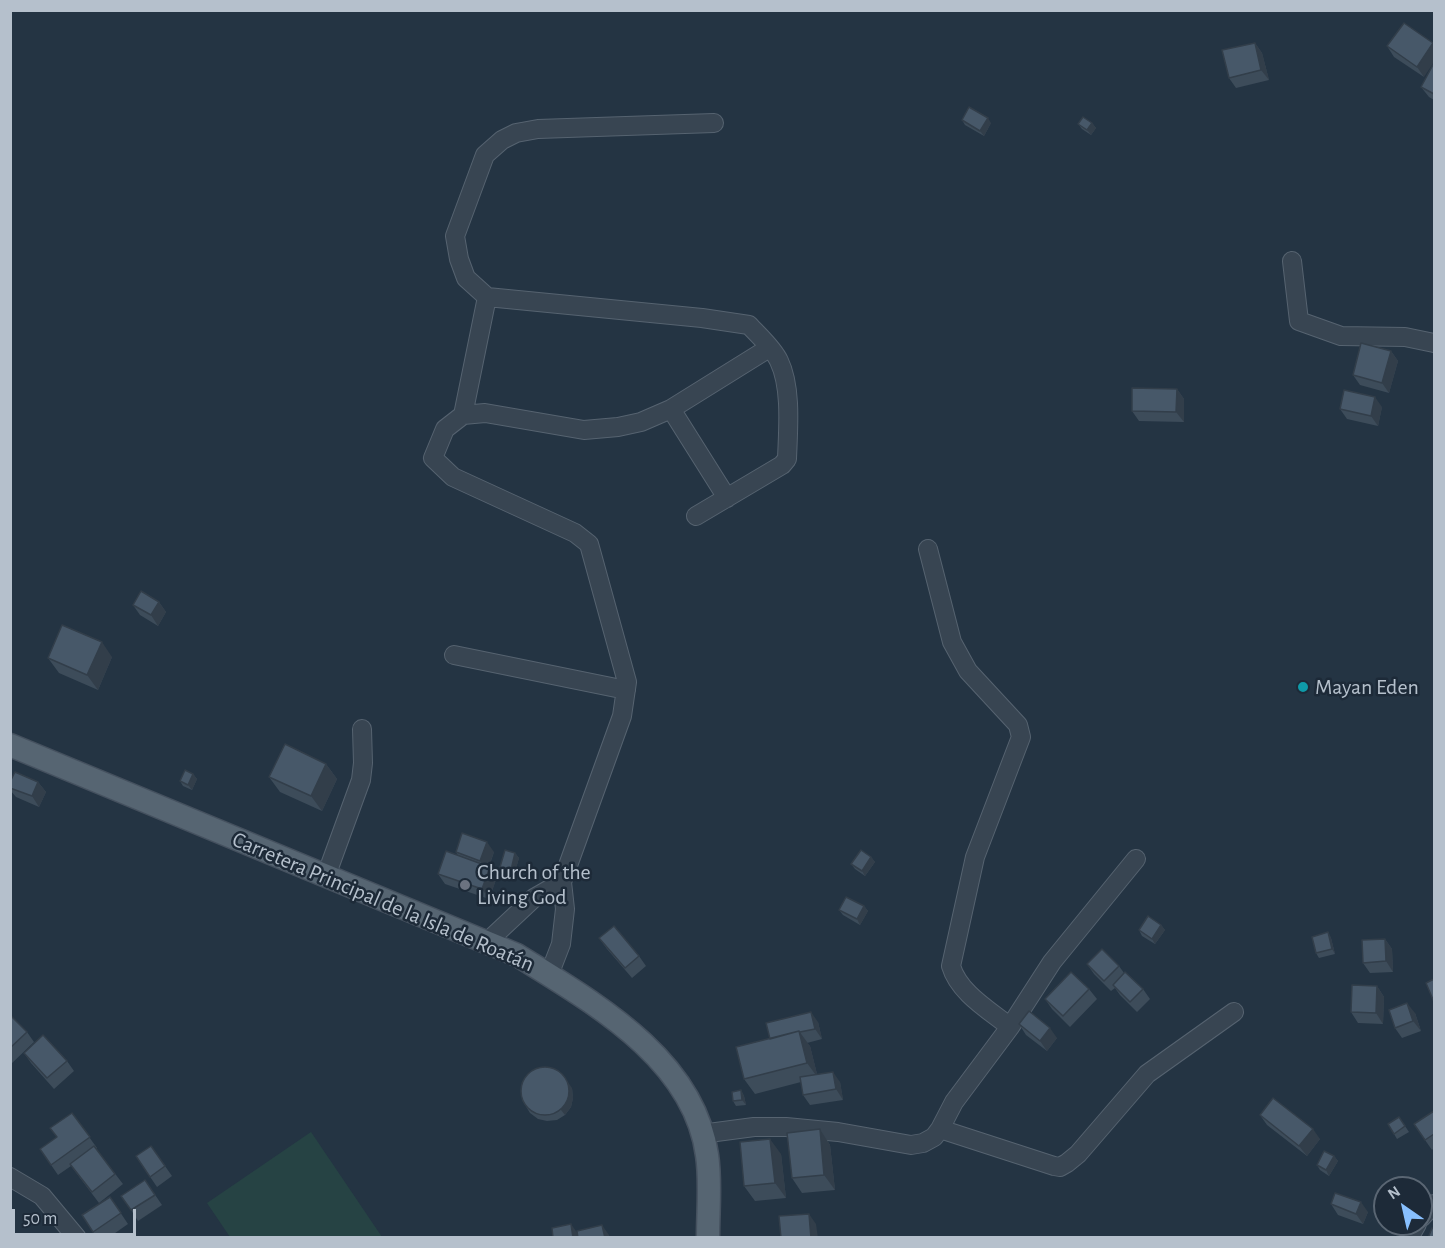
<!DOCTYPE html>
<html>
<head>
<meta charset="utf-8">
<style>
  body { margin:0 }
  #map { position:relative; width:1445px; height:1248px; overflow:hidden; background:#243443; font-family:"Alegreya Sans",sans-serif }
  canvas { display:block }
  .frame { position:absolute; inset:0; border:12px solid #b5c0cc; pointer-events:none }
  .north { position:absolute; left:1373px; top:1176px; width:60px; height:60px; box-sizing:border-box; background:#1d2a38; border:2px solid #5a6673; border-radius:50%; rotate:326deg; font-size:16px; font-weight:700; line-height:24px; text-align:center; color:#b5c0cc }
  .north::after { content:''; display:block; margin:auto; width:21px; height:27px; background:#88c0ff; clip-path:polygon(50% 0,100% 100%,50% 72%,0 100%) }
  .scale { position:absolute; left:12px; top:1209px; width:124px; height:27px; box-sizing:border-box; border:3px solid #b5c0cc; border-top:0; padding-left:8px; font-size:18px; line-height:21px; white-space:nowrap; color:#b5c0cc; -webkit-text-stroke:4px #1d2a38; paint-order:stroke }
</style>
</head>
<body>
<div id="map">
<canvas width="1445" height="1248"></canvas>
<div class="frame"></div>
<div class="north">N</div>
<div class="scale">50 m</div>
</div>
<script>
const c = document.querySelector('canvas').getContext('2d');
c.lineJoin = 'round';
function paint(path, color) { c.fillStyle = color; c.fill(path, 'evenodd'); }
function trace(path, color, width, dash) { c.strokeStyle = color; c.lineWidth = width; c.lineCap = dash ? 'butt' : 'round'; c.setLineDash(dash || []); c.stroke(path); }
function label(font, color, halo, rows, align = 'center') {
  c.font = font + ' "Alegreya Sans",sans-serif'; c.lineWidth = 5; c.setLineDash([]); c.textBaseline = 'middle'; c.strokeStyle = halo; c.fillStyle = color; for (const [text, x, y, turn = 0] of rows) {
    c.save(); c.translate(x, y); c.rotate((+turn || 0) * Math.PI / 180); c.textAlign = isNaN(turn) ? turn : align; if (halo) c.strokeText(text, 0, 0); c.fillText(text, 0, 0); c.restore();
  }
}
const green = new Path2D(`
  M 311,1132 L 382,1237 L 230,1237 L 207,1203 Z`);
const minor = new Path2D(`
  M 1292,261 L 1299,321 L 1341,336 L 1405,337 L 1434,343
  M 671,409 L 727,498
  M 463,415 L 487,297
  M 696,516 L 782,465 L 787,459 C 788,430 792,388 779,361 C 773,348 759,336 749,325 L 702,318 L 487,297 L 466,278 L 459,259 L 455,236 L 485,155 L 502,140 L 516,133 L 538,129 L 714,123
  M 928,549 L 952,642 L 968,671 L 1018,725 L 1021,737 L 975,857 L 951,966 C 959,993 989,1010 1010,1027
  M 454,655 L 626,690
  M 326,876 L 361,780 L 363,763 L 362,729
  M 487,942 L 534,898 L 562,882
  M 549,975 L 561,944 L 565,909 L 562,882 L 622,716 L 627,682 L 589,544 L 575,533 L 453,477 L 433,458 L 445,429 L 463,415 L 485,413 L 584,430 L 618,427 L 641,422 L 671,409 L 769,348
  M 940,1129 L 1054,1166 L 1060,1167 L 1067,1163 L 1078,1154 L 1147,1074 L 1234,1012
  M 701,1134 L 754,1127 L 786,1127 L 838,1132 L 911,1145 L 923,1143 L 934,1137 L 940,1129 L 954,1102 L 1010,1027 L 1052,962 L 1136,859
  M 10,1177 L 42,1196 L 77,1238
  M 1421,1218 L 1434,1204
  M 1409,1238 L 1417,1224`);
const major = new Path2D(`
  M 10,745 L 517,955 C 592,1002 694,1058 707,1155 C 711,1180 708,1211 708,1238`);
const wall = new Path2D(`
  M 1404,23 L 1424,77 L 1394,57 L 1387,46 Z
  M 1255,43 L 1262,53 L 1269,80 L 1236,88 L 1229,78 Z
  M 1434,63 L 1434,100 L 1429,97 L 1421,87 Z
  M 962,120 L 991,123 L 984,136 L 965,125 Z
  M 1092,123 L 1096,128 L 1091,135 L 1082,129 L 1078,124 Z
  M 1391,351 L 1398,361 L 1389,393 L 1360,385 L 1353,375 Z
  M 1177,389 L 1184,399 L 1184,422 L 1139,421 L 1132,411 Z
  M 1382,407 L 1378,426 L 1347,419 L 1340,409 Z
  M 159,602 L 166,612 L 158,626 L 140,615 L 133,605 Z
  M 112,657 L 98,690 L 59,673 L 48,658 Z
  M 326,764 L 337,779 L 322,811 L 280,792 L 269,777 Z
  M 193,774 L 197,779 L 192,790 L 183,786 L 180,781 Z
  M 10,782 L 38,782 L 46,792 L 39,807 L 16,797 L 10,790 Z
  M 456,852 L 494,852 L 489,867 L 497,877 L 489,899 L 445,884 L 438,874 L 458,856 Z
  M 515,853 L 519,858 L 514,875 L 504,872 L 500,867 Z
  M 871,857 L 875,862 L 865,876 L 855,869 L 851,864 Z
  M 864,906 L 868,911 L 860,925 L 843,915 L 839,910 Z
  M 1161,925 L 1165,930 L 1155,944 L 1142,936 L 1139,930 Z
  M 1328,932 L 1331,938 L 1335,954 L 1319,958 L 1316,953 Z
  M 599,938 L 639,956 L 646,966 L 632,978 L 607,949 Z
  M 1385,939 L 1392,949 L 1393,972 L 1370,973 L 1363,963 Z
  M 1087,964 L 1119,966 L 1124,973 L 1143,989 L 1150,999 L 1137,1012 L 1120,995 L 1115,988 L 1111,991 L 1094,974 Z
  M 1377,986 L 1384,997 L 1383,1024 L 1358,1023 L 1351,1012 Z
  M 1089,989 L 1097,999 L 1070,1027 L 1052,1009 L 1045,999 Z
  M 1415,1013 L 1421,1031 L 1402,1038 L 1395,1028 Z
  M 10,1015 L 27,1032 L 34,1042 L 10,1065 Z
  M 818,1022 L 822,1039 L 807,1043 L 810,1046 L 817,1074 L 840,1082 L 843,1100 L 810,1105 L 803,1095 L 801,1082 L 755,1094 L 744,1079 L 770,1039 Z
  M 1019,1024 L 1057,1038 L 1047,1051 L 1026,1035 Z
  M 24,1053 L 67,1061 L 74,1071 L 54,1089 L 31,1063 Z
  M 572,1088 L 573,1098 L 571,1107 L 565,1115 L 557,1120 L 547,1121 L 538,1119 L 530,1113 L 522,1100 Z
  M 741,1090 L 744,1096 L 746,1105 L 736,1106 L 733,1101 Z
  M 1434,1111 L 1434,1148 L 1432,1150 L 1425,1140 Z
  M 72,1113 L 97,1148 L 96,1149 L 123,1184 L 99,1203 L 71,1166 L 58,1175 L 40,1149 L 57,1137 Z
  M 1260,1115 L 1320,1139 L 1307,1156 L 1267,1125 Z
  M 1399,1117 L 1409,1132 L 1397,1139 L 1388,1124 Z
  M 820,1129 L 830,1145 L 835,1190 L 802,1193 L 792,1178 Z
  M 151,1146 L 172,1176 L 157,1187 L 136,1156 Z
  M 781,1154 L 786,1198 L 755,1201 L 744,1186 Z
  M 1334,1156 L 1338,1161 L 1329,1176 L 1320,1170 L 1317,1165 Z
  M 145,1180 L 162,1205 L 138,1221 L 131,1210 Z
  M 110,1197 L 128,1224 L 108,1238 L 97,1238 L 82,1215 Z
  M 1331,1204 L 1368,1212 L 1363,1224 L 1338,1215 Z`);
const shadedWall = new Path2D(`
  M 1255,43 L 1262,53 L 1269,80 L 1261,70 Z
  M 1433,43 L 1434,45 L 1434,62 L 1424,77 L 1417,67 Z
  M 988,118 L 991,123 L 984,136 L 980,131 Z
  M 1092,123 L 1096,128 L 1091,135 L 1087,130 Z
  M 1391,351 L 1398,361 L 1389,393 L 1382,383 Z
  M 1177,389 L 1184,399 L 1184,422 L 1176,412 Z
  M 1375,397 L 1382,407 L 1378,426 L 1371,416 Z
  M 159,602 L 166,612 L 158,626 L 151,615 Z
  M 102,642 L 112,657 L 98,690 L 87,675 Z
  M 326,764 L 337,779 L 322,811 L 311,796 Z
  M 193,774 L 197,779 L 192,790 L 188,785 Z
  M 38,782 L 46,792 L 39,807 L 32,796 Z
  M 487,842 L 494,852 L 487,871 L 480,861 Z
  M 515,853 L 519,858 L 514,875 L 511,870 Z
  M 871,857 L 875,862 L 865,876 L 862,871 Z
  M 490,867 L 497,877 L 489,899 L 482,889 Z
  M 864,906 L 868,911 L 860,925 L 857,919 Z
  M 1161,925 L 1165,930 L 1155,944 L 1152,939 Z
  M 1328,932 L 1331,938 L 1335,954 L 1332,949 Z
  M 1385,939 L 1392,949 L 1393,972 L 1386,961 Z
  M 1377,986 L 1384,997 L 1383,1024 L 1376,1013 Z
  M 1407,1003 L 1415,1013 L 1421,1031 L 1413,1021 Z
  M 811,1012 L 818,1022 L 822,1039 L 815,1029 Z
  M 1050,1028 L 1057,1038 L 1047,1051 L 1040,1041 Z
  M 799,1031 L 810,1046 L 818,1078 L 807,1063 Z
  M 833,1072 L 840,1082 L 843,1100 L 836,1089 Z
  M 563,1075 L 572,1088 L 573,1098 L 571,1107 L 565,1115 L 561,1110 Z
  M 741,1090 L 744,1096 L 746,1105 L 742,1100 Z
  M 820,1129 L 830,1145 L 835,1190 L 824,1175 Z
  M 1313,1129 L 1320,1139 L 1307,1156 L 1299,1146 Z
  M 770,1139 L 781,1154 L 786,1198 L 775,1183 Z
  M 1334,1156 L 1338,1161 L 1329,1176 L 1326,1170 Z
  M 1361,1202 L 1368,1212 L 1363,1224 L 1356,1214 Z
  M 809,1214 L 816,1224 L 818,1238 L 811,1238 Z
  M 571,1224 L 578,1234 L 578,1238 L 573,1238 Z
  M 602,1225 L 609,1235 L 610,1238 L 605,1238 Z`);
const building = new Path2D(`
  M 1404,23 L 1433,43 L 1417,67 L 1387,46 Z
  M 1255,43 L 1261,70 L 1229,78 L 1222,50 Z
  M 1434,63 L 1434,94 L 1421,87 Z
  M 969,107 L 988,118 L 980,131 L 962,120 Z
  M 1083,117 L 1092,123 L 1087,130 L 1078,124 Z
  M 1361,343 L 1391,351 L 1382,383 L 1353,375 Z
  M 1132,388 L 1177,389 L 1176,412 L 1132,411 Z
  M 1344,390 L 1375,397 L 1371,416 L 1340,409 Z
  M 141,591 L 159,602 L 151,615 L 133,605 Z
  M 62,625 L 102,642 L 87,675 L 48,658 Z
  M 285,744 L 326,764 L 311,796 L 269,777 Z
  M 185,770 L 193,774 L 188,785 L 180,781 Z
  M 15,772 L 38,782 L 32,796 L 10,788 L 10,782 Z
  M 462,833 L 487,842 L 480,861 L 456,852 Z
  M 505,850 L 515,853 L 511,870 L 500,867 Z
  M 861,850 L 871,857 L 862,871 L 851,864 Z
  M 446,851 L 490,867 L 482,889 L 438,874 Z
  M 846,897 L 864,906 L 857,919 L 839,910 Z
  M 1148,916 L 1161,925 L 1152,939 L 1139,930 Z
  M 614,926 L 639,956 L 625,968 L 599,938 Z
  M 1328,932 L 1332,949 L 1316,953 L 1312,937 Z
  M 1385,939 L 1386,961 L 1363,963 L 1362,940 Z
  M 1102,949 L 1119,966 L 1104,981 L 1087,964 Z
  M 1071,972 L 1089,989 L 1063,1016 L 1045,999 Z
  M 1125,972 L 1143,989 L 1130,1002 L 1113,985 Z
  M 1434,979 L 1434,1002 L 1426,983 Z
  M 1352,985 L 1377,986 L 1376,1013 L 1351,1012 Z
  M 1407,1003 L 1413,1021 L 1395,1028 L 1389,1010 Z
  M 1029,1011 L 1050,1028 L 1040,1041 L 1019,1024 Z
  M 811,1012 L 815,1029 L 800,1032 L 799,1031 L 770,1039 L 766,1023 Z
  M 10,1015 L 27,1032 L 10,1048 Z
  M 799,1031 L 807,1063 L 744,1079 L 736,1047 Z
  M 43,1035 L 67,1061 L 47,1078 L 24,1053 Z
  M521 1091a24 24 0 1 1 48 0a24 24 0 1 1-48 0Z
  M 833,1072 L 836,1089 L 803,1095 L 800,1077 Z
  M 741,1090 L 742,1100 L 733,1101 L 732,1092 Z
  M 1273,1098 L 1313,1129 L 1299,1146 L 1260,1115 Z
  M 1434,1111 L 1434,1134 L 1425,1140 L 1414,1124 Z
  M 72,1113 L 90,1137 L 51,1165 L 40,1149 L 57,1137 L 50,1128 Z
  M 1399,1117 L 1405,1126 L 1394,1134 L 1388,1124 Z
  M 820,1129 L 824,1175 L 792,1178 L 787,1133 Z
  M 770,1139 L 775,1183 L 744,1186 L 740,1142 Z
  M 94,1146 L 115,1174 L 92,1192 L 70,1164 Z
  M 151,1146 L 165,1166 L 150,1177 L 136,1156 Z
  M 1324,1151 L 1334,1156 L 1326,1170 L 1317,1165 Z
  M 145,1180 L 155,1195 L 131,1210 L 121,1196 Z
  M 1335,1193 L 1361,1202 L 1356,1214 L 1331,1204 Z
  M 110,1197 L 121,1213 L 93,1232 L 82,1215 Z
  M 809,1214 L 811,1238 L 781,1238 L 779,1216 Z
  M 571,1224 L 573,1238 L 553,1238 L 552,1228 Z
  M 602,1225 L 605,1238 L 578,1238 L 577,1231 Z
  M 1432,1228 L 1434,1229 L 1434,1238 L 1428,1238 Z`);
const markers = [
  [1303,687,6,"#0f9aa8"],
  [465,885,6,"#6b7280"]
];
const poiNames = [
  ["Mayan Eden",1315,687],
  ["Church of the",477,872],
  ["Living God",477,897]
];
const streetNames = [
  ["Carretera Principal de la Isla de Roatán",383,902,23]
];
paint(green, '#264344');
trace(minor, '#566370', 20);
trace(major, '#45515f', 25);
trace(minor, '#384552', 18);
trace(major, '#566572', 22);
paint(wall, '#3d4c5a');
paint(shadedWall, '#323e4a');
paint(building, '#475869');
trace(building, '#323e4a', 1.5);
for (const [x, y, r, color] of markers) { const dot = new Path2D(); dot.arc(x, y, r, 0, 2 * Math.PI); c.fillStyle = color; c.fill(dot); trace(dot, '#1d2a38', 2); }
label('22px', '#b5c0cc', '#1d2a38', poiNames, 'left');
label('22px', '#b5c0cc', '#1d2a38', streetNames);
</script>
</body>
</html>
